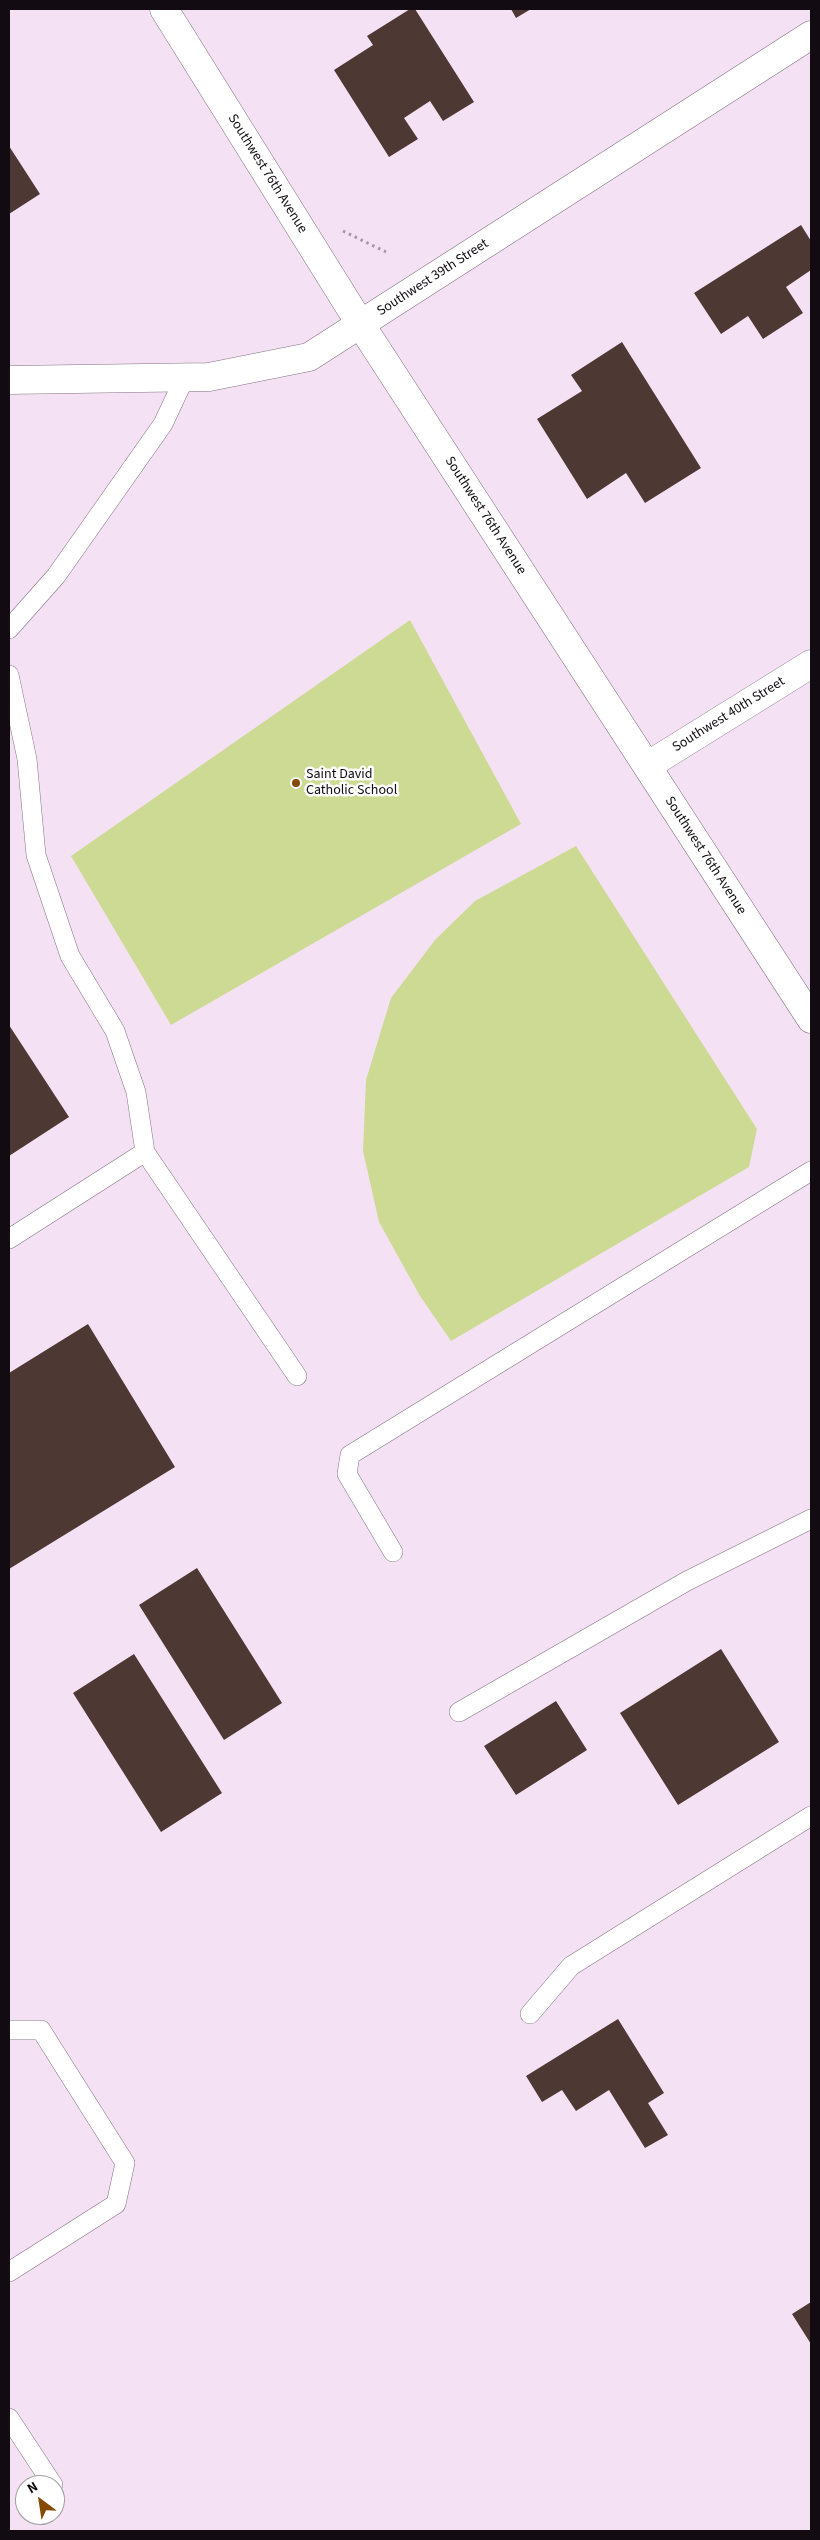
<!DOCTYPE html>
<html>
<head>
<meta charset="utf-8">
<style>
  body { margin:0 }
  #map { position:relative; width:820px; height:2540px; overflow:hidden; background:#f4e2f4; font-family:"Source Sans 3",sans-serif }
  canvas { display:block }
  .frame { position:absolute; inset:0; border:10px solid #120c12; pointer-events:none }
  .north { position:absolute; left:15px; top:2475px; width:50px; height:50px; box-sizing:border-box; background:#fff; border:1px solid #a09ea0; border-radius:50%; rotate:329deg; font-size:14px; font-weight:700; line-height:20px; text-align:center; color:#120c12 }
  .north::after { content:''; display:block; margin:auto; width:18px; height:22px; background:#864a05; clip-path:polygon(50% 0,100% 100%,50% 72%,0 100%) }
</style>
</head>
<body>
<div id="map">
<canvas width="820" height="2540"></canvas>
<div class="frame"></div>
<div class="north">N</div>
</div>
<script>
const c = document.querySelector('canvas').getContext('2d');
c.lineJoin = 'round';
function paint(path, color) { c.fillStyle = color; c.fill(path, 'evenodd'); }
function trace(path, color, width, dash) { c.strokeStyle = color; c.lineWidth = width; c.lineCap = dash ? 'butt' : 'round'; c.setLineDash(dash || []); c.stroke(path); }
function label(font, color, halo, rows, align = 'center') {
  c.font = font + ' "Source Sans 3",sans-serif'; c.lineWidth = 5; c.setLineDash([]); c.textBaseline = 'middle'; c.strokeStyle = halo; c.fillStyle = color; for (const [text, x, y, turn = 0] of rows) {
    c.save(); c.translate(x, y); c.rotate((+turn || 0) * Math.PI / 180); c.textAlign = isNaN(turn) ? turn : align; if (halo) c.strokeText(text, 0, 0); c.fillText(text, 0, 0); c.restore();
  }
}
const green = new Path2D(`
  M 410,620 L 521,824 L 171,1025 L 71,856 Z
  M 576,846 L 757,1129 L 749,1167 L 451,1341 L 420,1296 L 379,1222 L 363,1151 L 366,1080 L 391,998 L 435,940 L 475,901 Z`);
const building = new Path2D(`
  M 410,9 L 415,9 L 474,102 L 443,121 L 430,101 L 404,118 L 418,139 L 389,157 L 334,70 L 373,45 L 367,36 Z
  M 511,9 L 531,9 L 516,18 Z
  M 9,146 L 40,194 L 9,214 Z
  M 801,225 L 811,241 L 811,270 L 786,287 L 803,313 L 763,339 L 748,316 L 721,334 L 694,293 Z
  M 622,342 L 701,468 L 645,503 L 626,473 L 587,499 L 537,419 L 582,391 L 571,375 Z
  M 9,1025 L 69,1117 L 9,1156 Z
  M 88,1324 L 175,1467 L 9,1569 L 9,1373 Z
  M 197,1568 L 282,1703 L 224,1740 L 139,1605 Z
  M 721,1649 L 779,1742 L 678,1805 L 620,1713 Z
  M 134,1654 L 222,1793 L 161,1832 L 73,1693 Z
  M 556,1701 L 587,1750 L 516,1795 L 484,1746 Z
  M 618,2019 L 664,2093 L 648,2103 L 668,2135 L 645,2148 L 609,2090 L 576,2111 L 562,2090 L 542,2102 L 526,2076 Z
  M 811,2302 L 811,2344 L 792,2314 Z`);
const path = new Path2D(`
  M 343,231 L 386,252`);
const service = new Path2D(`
  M 9,629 L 56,576 L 163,424 L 185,377
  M 9,675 L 27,759 L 36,855 L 70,956 L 115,1031 L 136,1092 L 145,1152 L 9,1239
  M 145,1152 L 297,1376
  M 393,1552 L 347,1474 L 350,1455 L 811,1171
  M 459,1712 L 687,1581 L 811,1519
  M 530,2014 L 571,1966 L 811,1816
  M 9,2030 L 41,2030 L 125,2163 L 116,2204 L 9,2272
  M 9,2418 L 53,2485`);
const minor = new Path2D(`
  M 164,9 L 361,325 L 811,1019
  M 647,766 L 811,664`);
const tertiary = new Path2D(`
  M 9,380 L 209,377 L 309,357 L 811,35`);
const markers = [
  [296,783,5,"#864a05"]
];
const streetNames = [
  ["Southwest 76th Avenue",267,174,58],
  ["Southwest 39th Street",433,278,-33],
  ["Southwest 76th Avenue",485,516,57],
  ["Southwest 40th Street",729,715,-32],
  ["Southwest 76th Avenue",705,856,57]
];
const poiNames = [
  ["Saint David",306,775],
  ["Catholic School",306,791]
];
paint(green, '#cdda93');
paint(building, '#4d3833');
trace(service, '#827282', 20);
trace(minor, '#827282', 29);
trace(tertiary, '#827282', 29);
trace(path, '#a597a5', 3, [2.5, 4]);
trace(service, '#fff', 19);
trace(minor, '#fff', 28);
trace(tertiary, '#fff', 28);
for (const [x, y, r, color] of markers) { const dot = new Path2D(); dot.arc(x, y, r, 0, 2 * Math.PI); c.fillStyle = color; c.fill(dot); trace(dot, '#fff', 2); }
label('14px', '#120c12', '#fff', streetNames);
label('14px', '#120c12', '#fff', poiNames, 'left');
</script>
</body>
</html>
